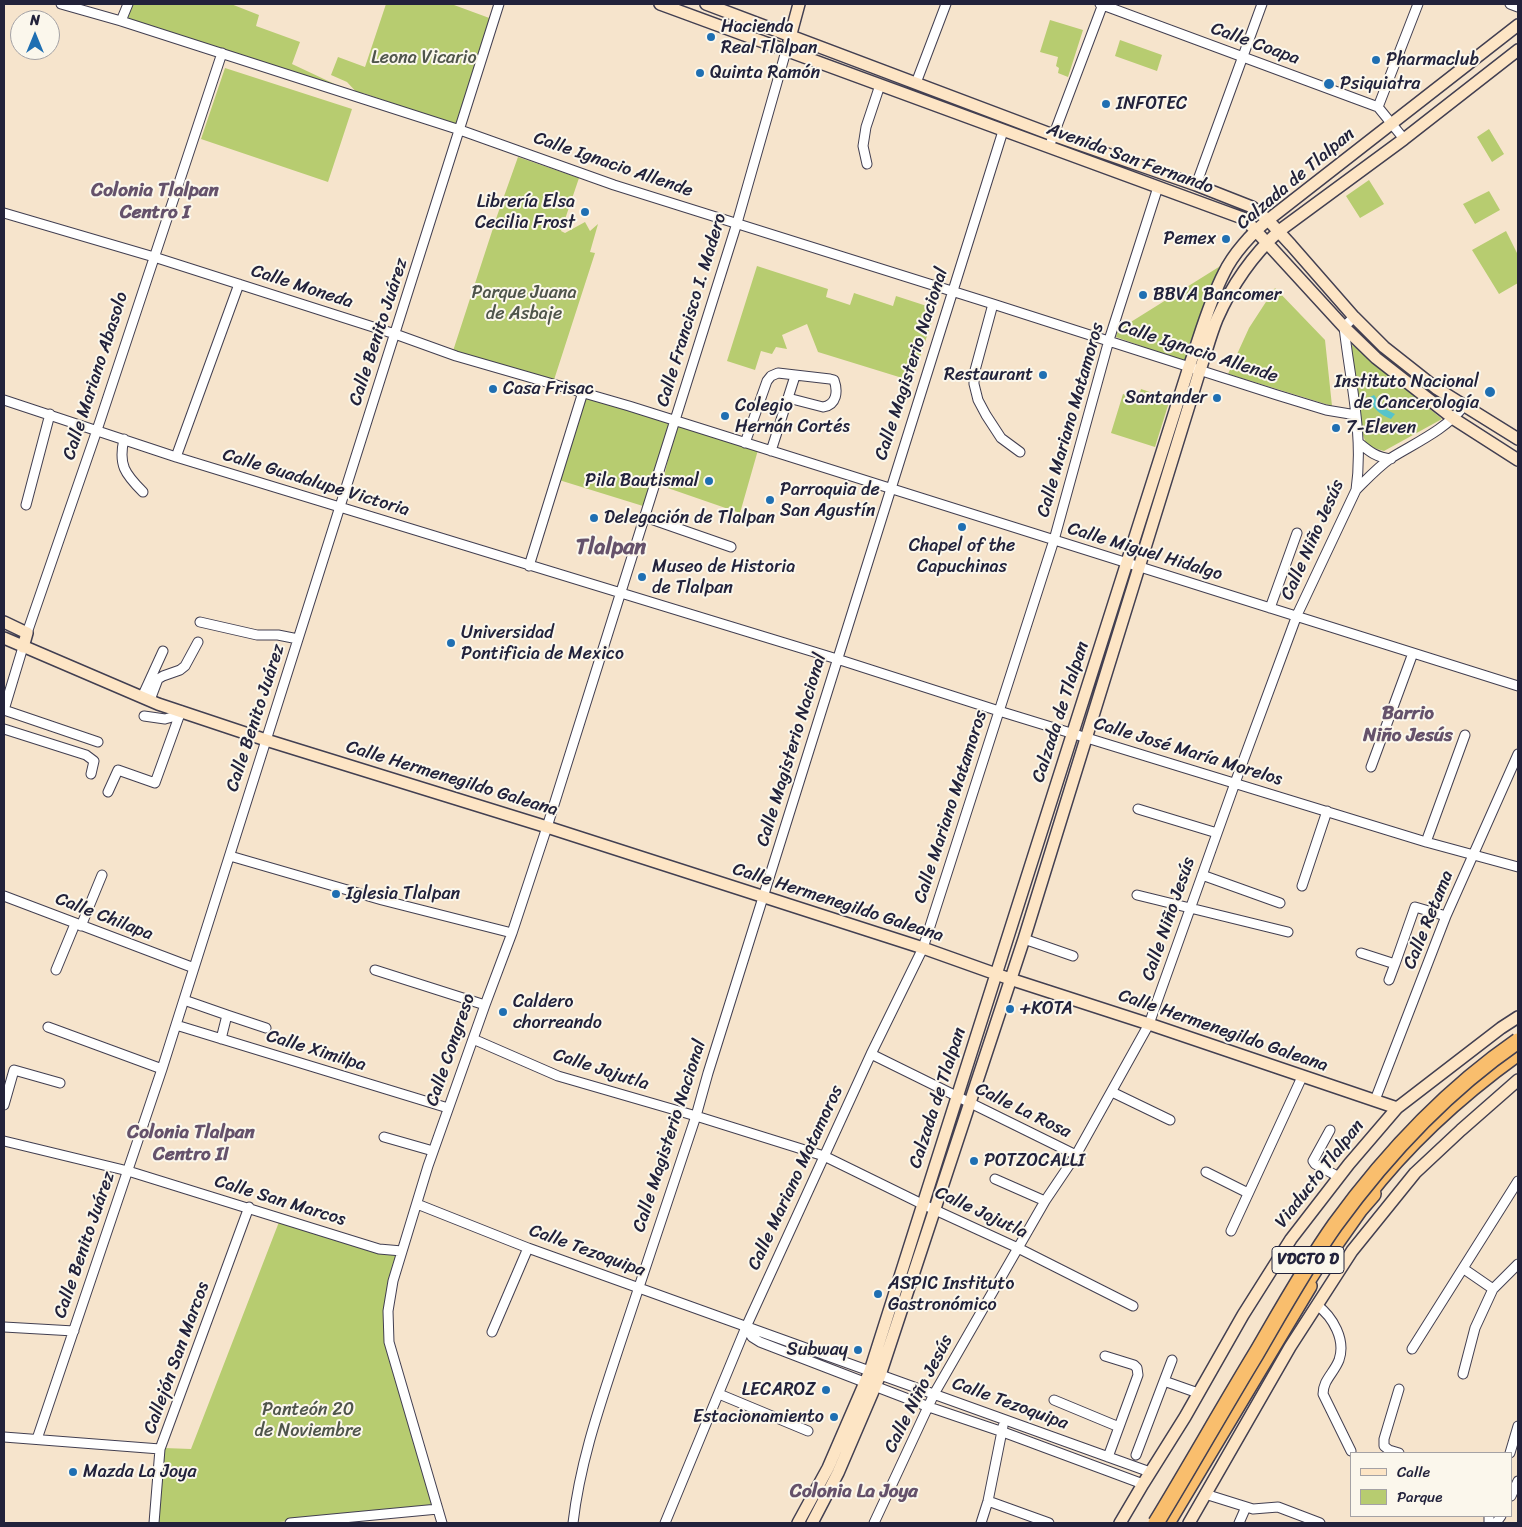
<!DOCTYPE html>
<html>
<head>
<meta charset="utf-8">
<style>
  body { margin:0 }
  #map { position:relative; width:1522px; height:1527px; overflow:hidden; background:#f6e4cc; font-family:Sriracha,sans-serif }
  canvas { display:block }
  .frame { position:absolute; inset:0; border:5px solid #22223b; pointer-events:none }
  .legend { position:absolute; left:1350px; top:1452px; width:162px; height:65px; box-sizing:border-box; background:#fbf7ec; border:1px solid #a4a2a5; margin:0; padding:6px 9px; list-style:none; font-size:15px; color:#22223b }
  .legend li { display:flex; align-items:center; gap:10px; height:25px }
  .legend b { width:25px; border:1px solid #a4a2a5 }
  .north { position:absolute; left:10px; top:10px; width:50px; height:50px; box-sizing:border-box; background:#fbf7ec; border:1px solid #a4a2a5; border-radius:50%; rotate:0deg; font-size:14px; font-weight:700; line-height:20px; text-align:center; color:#22223b }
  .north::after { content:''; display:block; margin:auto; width:18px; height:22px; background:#1f6fb2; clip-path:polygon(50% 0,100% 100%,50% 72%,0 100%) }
</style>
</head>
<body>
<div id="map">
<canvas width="1522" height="1527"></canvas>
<div class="frame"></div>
<ul class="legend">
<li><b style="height:6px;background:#fde5c5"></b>Calle</li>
<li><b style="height:14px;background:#b7cc70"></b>Parque</li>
</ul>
<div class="north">N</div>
</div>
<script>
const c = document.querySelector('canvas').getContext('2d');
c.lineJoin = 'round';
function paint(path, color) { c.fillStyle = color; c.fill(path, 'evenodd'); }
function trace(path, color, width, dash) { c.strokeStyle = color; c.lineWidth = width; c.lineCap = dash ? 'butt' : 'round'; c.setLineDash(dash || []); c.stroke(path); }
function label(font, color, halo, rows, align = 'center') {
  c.font = font + ' Sriracha,sans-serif'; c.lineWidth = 4; c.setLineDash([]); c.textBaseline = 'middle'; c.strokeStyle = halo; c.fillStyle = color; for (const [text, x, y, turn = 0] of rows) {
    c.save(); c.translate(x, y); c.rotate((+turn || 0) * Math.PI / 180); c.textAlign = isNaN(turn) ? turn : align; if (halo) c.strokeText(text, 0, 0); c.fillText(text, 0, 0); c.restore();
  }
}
const green = new Path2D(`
  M 131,4 L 231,4 L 259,15 L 256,26 L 300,42 L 292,64 L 360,96 L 347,82 L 331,75 L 338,57 L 365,67 L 386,4 L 454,4 L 454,5 L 492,19 L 458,126 L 363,93 L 362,97 L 290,71 L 125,18 Z
  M 1050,20 L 1083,30 L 1068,77 L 1058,73 L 1059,68 L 1056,66 L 1058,57 L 1040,52 Z
  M 1120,40 L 1162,55 L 1157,71 L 1115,56 Z
  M 225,68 L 352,109 L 328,182 L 201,139 Z
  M 1489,129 L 1504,154 L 1492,162 L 1477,137 Z
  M 518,157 L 579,178 L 561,231 L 565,233 L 585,222 L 590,231 L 598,224 L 590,252 L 595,253 L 553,383 L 452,354 L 497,216 Z
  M 1369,180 L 1384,204 L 1360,218 L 1346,196 Z
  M 1489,191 L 1500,210 L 1475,224 L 1463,204 Z
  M 1506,231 L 1518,255 L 1518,283 L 1499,294 L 1472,250 Z
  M 1222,265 L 1189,363 L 1116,337 L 1118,330 Z
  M 757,266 L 828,289 L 826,297 L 850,305 L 854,293 L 893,306 L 896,296 L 936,309 L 912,381 L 818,352 L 807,324 L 782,335 L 787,349 L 776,347 L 772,354 L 761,351 L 755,370 L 727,361 Z
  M 1275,288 L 1325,340 L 1332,406 L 1228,374 L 1249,328 Z
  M 1351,344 L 1442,419 L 1384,451 L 1367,446 L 1361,430 Z
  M 1141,389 L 1170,399 L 1155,447 L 1111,433 L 1123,394 L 1138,399 Z
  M 583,393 L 674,422 L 659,468 L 643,506 L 559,480 Z
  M 676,423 L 758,450 L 740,513 L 662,486 Z
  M 279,1222 L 401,1254 L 392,1283 L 388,1343 L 436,1507 L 269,1523 L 158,1523 L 164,1448 L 191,1449 Z`);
const water = new Path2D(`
  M 1374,395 L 1383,408 L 1395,414 L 1391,419 C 1380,415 1373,408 1368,398 Z`);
const street = new Path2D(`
  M 61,4 L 121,21 L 460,130 L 614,185 L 993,304 L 1277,395 L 1326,410 L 1356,415
  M 1100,4 L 1378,107 L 1404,139
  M 1510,4 L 1518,7
  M 121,21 L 128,4
  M 916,83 L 946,4
  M 1378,107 L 1418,4
  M 1049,147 L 1103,4
  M 867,164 L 863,146 L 866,127 L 880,85
  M 1196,185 L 1262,4
  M 4,213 L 154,257 L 395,334 L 456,356 L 629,406 L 1518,686
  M 993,304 L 974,374 L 974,384 L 978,400 L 986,415 L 1001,438 L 1020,452
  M 4,400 L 176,457 L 837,659 L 999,711 L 1426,842 L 1518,867
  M 124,439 C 118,465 125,474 143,492
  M 745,443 L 767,381 L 771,376 L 778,373 L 830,379 L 834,380 C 838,391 837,405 823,407 L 788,398
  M 1359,443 C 1370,452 1376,457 1391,459
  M 771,451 L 795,376
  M 176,457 L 239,284
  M 1356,490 C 1367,479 1378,467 1391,458 C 1417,442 1445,430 1464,406
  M 26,505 L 50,414
  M 645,517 L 731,547
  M 529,566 L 583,392
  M 1270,608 L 1297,533
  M 200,622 L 257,635 L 278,635 L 298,639
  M 27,633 L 97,430 L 222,53
  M 142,697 L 163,651
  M 150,700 L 158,679 L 163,676 L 180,670 L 185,666 L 198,642
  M 4,710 L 98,742
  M 4,710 L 23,647
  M 144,716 L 165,719 L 179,715
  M 4,729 L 86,755 L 94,761 L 91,774
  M 1371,767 L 1413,653
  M 108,792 L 118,770 L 155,783 L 181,711
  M 1138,809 L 1217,833
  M 1426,842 L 1465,735
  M 230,856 L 382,900 L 512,933
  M 1202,875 L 1280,903
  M 1302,886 L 1327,811
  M 1137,895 L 1288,932
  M 4,896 L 194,968
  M 81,926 L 102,875
  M 1024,939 L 1073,956
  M 1361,953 L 1395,964 L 1415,907 L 1446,916
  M 56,970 L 75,924
  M 375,970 L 485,1005
  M 1389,980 L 1395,964
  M 184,1000 L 227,1015 L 221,1039
  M 227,1015 L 266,1028
  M 176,1025 L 448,1108
  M 48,1027 L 162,1069
  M 473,1039 L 558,1076 L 696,1116 L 824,1156 L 922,1204 L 1018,1248 L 1133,1306
  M 871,1054 L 1080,1157
  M 1112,1092 L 1170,1120
  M 1375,1100 L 1446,916 L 1518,754
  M 4,1105 L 14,1070 L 60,1083
  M 1330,1130 L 1313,1161 L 1315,1164 L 1339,1177
  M 384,1137 L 433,1151
  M 4,1141 L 128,1171 L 379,1249 L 402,1251
  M 1206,1172 L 1248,1193
  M 995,1179 L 1045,1201
  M 417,1204 L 528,1248 L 1150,1472
  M 1231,1231 L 1302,1077
  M 1464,1269 L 1493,1289
  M 1317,1305 C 1333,1317 1346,1340 1339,1360 C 1334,1373 1323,1380 1323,1394 L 1351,1451
  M 4,1327 L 74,1331
  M 746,1327 L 752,1337 L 760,1342 L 929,1407 L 1003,1432 L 1143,1484
  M 492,1332 L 528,1248
  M 1412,1349 L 1518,1181
  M 1463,1374 L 1475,1328 L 1493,1289 L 1518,1264
  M 1164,1381 L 1172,1360
  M 719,1394 L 808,1431
  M 1054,1400 L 1119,1427 L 1138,1375 L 1137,1368 L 1134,1365 L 1105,1356
  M 4,1437 L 160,1449
  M 37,1439 L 162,1069 L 499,4
  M 1399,1453 L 1389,1450 L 1384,1446 L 1384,1439 L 1399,1389
  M 1510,1453 L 1518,1426
  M 1136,1455 L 1164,1381 L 1198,1393
  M 1108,1457 L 1119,1427
  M 1205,1494 L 1253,1509 L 1278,1507 L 1320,1523
  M 1511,1496 L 1518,1481
  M 988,1501 L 1049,1523
  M 154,1523 L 160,1449 L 249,1207
  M 290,1523 L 438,1509
  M 442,1523 L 389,1342 L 388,1311 L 393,1281 L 428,1166 L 485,1005 L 512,933 L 547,827 L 737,223 L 786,51
  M 573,1523 C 580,1462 600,1405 619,1347 C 644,1270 670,1193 696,1116 L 708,1073 L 1003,131
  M 665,1523 L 746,1327 L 871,1054 L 923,948 L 1054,540 L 1109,340 L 1158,187
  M 874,1523 L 934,1394 L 1045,1201 L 1076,1155 L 1149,1024 L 1235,783 L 1297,615 L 1356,490 C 1364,435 1350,381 1344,327 L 1354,317
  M 981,1523 L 988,1501 L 1003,1426
  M 1239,1523 L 1246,1507
  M 1489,1523 L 1489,1516
  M 1496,1523 L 1501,1516`);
const secondary = new Path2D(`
  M 660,4 L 1245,219 L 1344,327 L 1376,358 L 1454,419 L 1518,460
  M 706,4 L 1053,135 L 1196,185 L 1252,207 L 1268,220 L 1291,245 L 1354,317 L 1384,347 L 1436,388 L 1518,439
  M 789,41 L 799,4
  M 4,622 L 27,633 L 23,647
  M 4,638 L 158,704 L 266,740 L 547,827 L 923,948 L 1010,979 L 1149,1024 L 1397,1108
  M 798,1523 L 828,1468 L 870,1371 L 1189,367 C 1200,336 1209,302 1224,273 C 1233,254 1252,233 1268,220 L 1518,25
  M 812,1523 L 838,1473 L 880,1375 L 1024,939 L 1200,370 C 1206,353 1210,336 1217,319 C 1231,287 1253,255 1279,231 L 1404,139 L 1518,50
  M 1120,1523 L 1143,1484 L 1185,1417 L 1243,1315 L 1291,1239 L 1349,1164 L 1397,1108 L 1501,1028 L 1518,1017
  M 1189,1523 L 1290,1347 L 1352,1251 L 1415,1173 L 1461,1130 L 1518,1080`);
const highway = new Path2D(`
  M 1364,1199 C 1407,1143 1461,1094 1518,1053
  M 1336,1243 L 1360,1209 L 1373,1194
  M 1299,1294 L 1338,1233
  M 1167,1523 L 1309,1286`);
const highwayBridge = new Path2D(`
  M 1156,1523 C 1190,1467 1222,1410 1256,1354 C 1281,1311 1306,1266 1335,1225 C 1386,1155 1447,1090 1518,1041`);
const markers = [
  [711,37,5,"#1f6fb2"],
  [1376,60,5,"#1f6fb2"],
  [700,73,5,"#1f6fb2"],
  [1329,84,6,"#1f6fb2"],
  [1106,104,5,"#1f6fb2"],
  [585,212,5,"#1f6fb2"],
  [1226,239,5,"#1f6fb2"],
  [1143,295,5,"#1f6fb2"],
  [1043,375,5,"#1f6fb2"],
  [493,389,5,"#1f6fb2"],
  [1490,392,6,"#1f6fb2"],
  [1217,398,5,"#1f6fb2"],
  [725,416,5,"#1f6fb2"],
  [1336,428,5,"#1f6fb2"],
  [709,481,5,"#1f6fb2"],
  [770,500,5,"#1f6fb2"],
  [594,518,5,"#1f6fb2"],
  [962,527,5,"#1f6fb2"],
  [642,577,5,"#1f6fb2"],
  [451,643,5,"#1f6fb2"],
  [336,894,5,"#1f6fb2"],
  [1010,1009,5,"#1f6fb2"],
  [503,1012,5,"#1f6fb2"],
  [974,1161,5,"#1f6fb2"],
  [878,1294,5,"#1f6fb2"],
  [858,1350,5,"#1f6fb2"],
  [826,1390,5,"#1f6fb2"],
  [834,1417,5,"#1f6fb2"],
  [73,1472,5,"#1f6fb2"]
];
const shields = [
  [1308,1260,72]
];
const shieldNames = [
  ["VDCTO D",1308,1260]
];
const poiNames = [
  ["Hacienda",721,27],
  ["Real Tlalpan",721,48],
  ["Pharmaclub",1386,60],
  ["Quinta Ramón",710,73],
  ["Psiquiatra",1340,84],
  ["INFOTEC",1116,104],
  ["Librería Elsa",575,202,"right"],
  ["Cecilia Frost",575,223,"right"],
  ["Pemex",1216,239,"right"],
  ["BBVA Bancomer",1153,295],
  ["Restaurant",1033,375,"right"],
  ["Instituto Nacional",1479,382,"right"],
  ["de Cancerología",1479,403,"right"],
  ["Casa Frisac",503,389],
  ["Santander",1207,398,"right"],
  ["Colegio",735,406],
  ["Hernán Cortés",735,427],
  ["7-Eleven",1346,428],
  ["Pila Bautismal",699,481,"right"],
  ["Parroquia de",780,490],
  ["San Agustín",780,511],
  ["Delegación de Tlalpan",604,518],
  ["Chapel of the",962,546,"center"],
  ["Capuchinas",962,567,"center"],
  ["Museo de Historia",652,567],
  ["de Tlalpan",652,588],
  ["Universidad",461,633],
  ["Pontificia de Mexico",461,654],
  ["Iglesia Tlalpan",346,894],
  ["Caldero",513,1002],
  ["chorreando",513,1023],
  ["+KOTA",1020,1009],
  ["POTZOCALLI",984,1161],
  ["ASPIC Instituto",888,1284],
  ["Gastronómico",888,1305],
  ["Subway",848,1350,"right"],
  ["LECAROZ",816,1390,"right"],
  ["Estacionamiento",824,1417,"right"],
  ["Mazda La Joya",83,1472]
];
const streetNames = [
  ["Calle Coapa",1255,44,20],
  ["Avenida San Fernando",1130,159,20],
  ["Calle Ignacio Allende",613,165,19],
  ["Calzada de Tlalpan",1296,179,-40],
  ["Calle Moneda",302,287,18],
  ["Calle Francisco I. Madero",692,310,-73],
  ["Calle Benito Juárez",379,332,-72],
  ["Calle Ignacio Allende",1198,352,18],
  ["Calle Magisterio Nacional",912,364,-72],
  ["Calle Mariano Abasolo",96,376,-72],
  ["Calle Mariano Matamoros",1071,420,-74],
  ["Calle Guadalupe Victoria",316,483,17],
  ["Calle Niño Jesús",1313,540,-66],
  ["Calle Miguel Hidalgo",1145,552,17],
  ["Calzada de Tlalpan",1061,712,-72],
  ["Calle Benito Juárez",256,718,-72],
  ["Calle Magisterio Nacional",792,750,-73],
  ["Calle José María Morelos",1188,752,17],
  ["Calle Hermenegildo Galeana",452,779,17],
  ["Calle Mariano Matamoros",951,807,-72],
  ["Calle Hermenegildo Galeana",838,903,18],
  ["Calle Chilapa",104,917,21],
  ["Calle Niño Jesús",1169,919,-71],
  ["Calle Retama",1429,920,-68],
  ["Calle Hermenegildo Galeana",1223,1031,19],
  ["Calle Congreso",451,1050,-71],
  ["Calle Ximilpa",316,1051,17],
  ["Calle Jojutla",601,1070,18],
  ["Calzada de Tlalpan",938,1098,-72],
  ["Calle La Rosa",1023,1111,26],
  ["Calle Magisterio Nacional",670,1136,-72],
  ["Viaducto Tlalpan",1320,1174,-52],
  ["Calle Mariano Matamoros",796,1178,-65],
  ["Calle San Marcos",280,1201,17],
  ["Calle Jojutla",981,1213,25],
  ["Calle Benito Juárez",85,1245,-71],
  ["Calle Tezoquipa",587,1251,20],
  ["Callejón San Marcos",177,1358,-70],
  ["Calle Niño Jesús",919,1394,-63],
  ["Calle Tezoquipa",1010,1404,20]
];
const parkNames = [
  ["Leona Vicario",424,58],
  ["Parque Juana",524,293],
  ["de Asbaje",524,314],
  ["Panteón 20",308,1410],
  ["de Noviembre",308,1431]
];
const neighbourhoodNames = [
  ["Colonia Tlalpan",155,191],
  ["Centro I",155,213],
  ["Barrio",1408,714],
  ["Niño Jesús",1408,736],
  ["Colonia Tlalpan",191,1133],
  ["Centro II",191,1155],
  ["Colonia La Joya",854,1492]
];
const districtNames = [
  ["Tlalpan",611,548]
];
paint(green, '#b7cc70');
paint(water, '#56c4cb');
trace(street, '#423f51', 11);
trace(secondary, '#423f51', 14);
trace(highway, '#423f51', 18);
trace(street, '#fff', 9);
trace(secondary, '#fde5c5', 11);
trace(highway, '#f9be6d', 15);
trace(highwayBridge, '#423f51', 18, []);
trace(highwayBridge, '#f9be6d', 15);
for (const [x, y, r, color] of markers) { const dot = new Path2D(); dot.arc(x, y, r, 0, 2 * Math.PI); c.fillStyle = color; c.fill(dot); trace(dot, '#fbf7ec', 2); }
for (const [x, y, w] of shields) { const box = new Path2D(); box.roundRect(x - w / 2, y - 13.5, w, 27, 4); c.fillStyle = '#fbf7ec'; c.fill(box); trace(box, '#22223b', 1); }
label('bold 16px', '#22223b', null, shieldNames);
label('18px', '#22223b', '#fbf7ec', poiNames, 'left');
label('18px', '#22223b', '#fbf7ec', streetNames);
label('18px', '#4f554b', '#fbf7ec', parkNames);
label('bold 19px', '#65526b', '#fbf7ec', neighbourhoodNames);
label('bold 22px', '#65526b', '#fbf7ec', districtNames);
</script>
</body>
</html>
